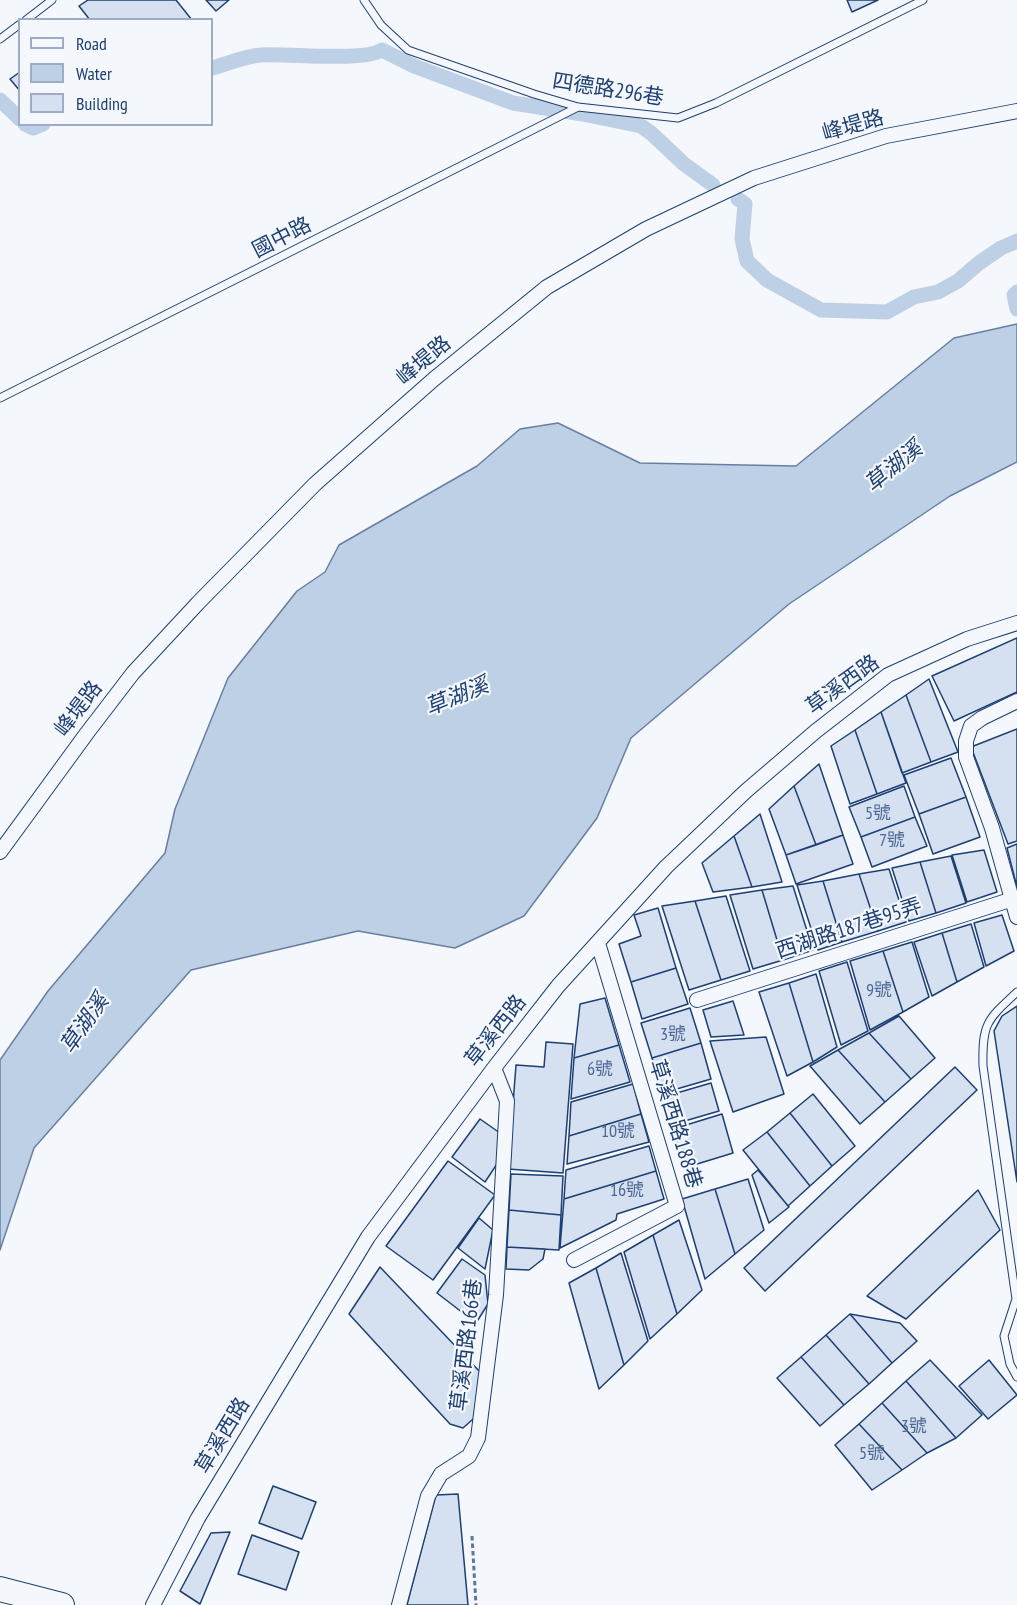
<!DOCTYPE html>
<html>
<head>
<meta charset="utf-8">
<style>
  body { margin:0 }
  #map { position:relative; width:1017px; height:1605px; overflow:hidden; background:#f4f7fb; font-family:"PT Sans Narrow",sans-serif }
  canvas { display:block }
  .legend { position:absolute; left:18px; top:18px; width:195px; height:108px; box-sizing:border-box; background:#f4f7fb; border:2px solid #9eadc5; margin:0; padding:8px 10px; list-style:none; font-size:18px; color:#1d3f73 }
  .legend li { display:flex; align-items:center; gap:12px; height:30px }
  .legend b { width:30px; border:2px solid #9eadc5 }
</style>
</head>
<body>
<div id="map">
<canvas width="1017" height="1605"></canvas>
<ul class="legend">
<li><b style="height:8px;background:#f4f7fb"></b>Road</li>
<li><b style="height:16px;background:#bed0e5"></b>Water</li>
<li><b style="height:16px;background:#d5e0f0"></b>Building</li>
</ul>
</div>
<script>
const c = document.querySelector('canvas').getContext('2d');
c.lineJoin = 'round';
function paint(path, color) { c.fillStyle = color; c.fill(path, 'evenodd'); }
function trace(path, color, width, dash) { c.strokeStyle = color; c.lineWidth = width; c.lineCap = dash ? 'butt' : 'round'; c.setLineDash(dash || []); c.stroke(path); }
function label(font, color, halo, rows, align = 'center') {
  c.font = font + ' "PT Sans Narrow","Noto Sans TC",sans-serif'; c.lineWidth = 4.5; c.setLineDash([]); c.textBaseline = 'middle'; c.strokeStyle = halo; c.fillStyle = color; for (const [text, x, y, turn = 0] of rows) {
    c.save(); c.translate(x, y); c.rotate((+turn || 0) * Math.PI / 180); c.textAlign = isNaN(turn) ? turn : align; if (halo) c.strokeText(text, 0, 0); c.fillText(text, 0, 0); c.restore();
  }
}
const water = new Path2D(`
  M 1017,324 L 1017,462 L 950,496 L 789,604 L 631,738 L 597,818 L 524,916 L 455,948 L 358,931 L 191,970 L 34,1148 L 0,1250 L 0,1060 L 48,991 L 165,853 L 175,809 L 228,678 L 297,591 L 325,572 L 339,545 L 477,466 L 520,429 L 558,423 L 640,463 L 796,466 L 954,338 Z`);
const canal = new Path2D(`
  M 212,68 C 227,64 245,56 261,55 C 288,53 363,62 382,50 L 414,66 L 513,103 L 583,114 L 641,126 L 651,133 L 684,164 L 713,185
  M 0,100 L 20,119
  M 25,124 L 33,128 L 43,124
  M 738,199 L 745,204 L 742,239 L 747,261 L 767,280 L 821,310 L 887,312 L 914,297 L 938,292 L 958,281 L 979,263 L 1001,248 L 1017,241
  M 1017,292 L 1014,295 L 1017,309`);
const building = new Path2D(`
  M 88,0 L 176,0 L 192,20 L 90,20 L 79,6 Z
  M 206,0 L 229,0 L 216,11 Z
  M 847,0 L 878,0 L 852,12 Z
  M 20,72 L 20,91 L 10,79 Z
  M 1017,638 L 1017,692 L 954,721 L 932,676 Z
  M 929,679 L 958,752 L 931,762 L 906,695 Z
  M 906,695 L 931,762 L 902,773 L 881,712 Z
  M 881,712 L 906,783 L 877,794 L 855,730 Z
  M 1017,729 L 1017,841 L 1008,844 L 971,747 Z
  M 855,730 L 877,794 L 850,804 L 831,746 Z
  M 951,758 L 966,797 L 919,814 L 904,775 Z
  M 819,764 L 843,835 L 816,845 L 794,786 Z
  M 794,786 L 816,845 L 786,855 L 769,809 Z
  M 904,786 L 915,817 L 861,837 L 849,807 Z
  M 966,797 L 980,837 L 933,854 L 919,814 Z
  M 760,814 L 782,882 L 752,887 L 734,836 Z
  M 915,817 L 927,846 L 872,867 L 861,837 Z
  M 843,835 L 853,864 L 796,884 L 786,855 Z
  M 734,836 L 752,887 L 713,892 L 702,863 Z
  M 1017,844 L 1017,887 L 1007,848 Z
  M 984,850 L 997,892 L 967,902 L 952,855 Z
  M 951,856 L 966,903 L 936,913 L 920,862 Z
  M 920,862 L 936,913 L 909,921 L 892,868 Z
  M 889,869 L 906,922 L 878,931 L 859,874 Z
  M 859,874 L 878,931 L 842,942 L 823,881 Z
  M 823,881 L 842,942 L 818,950 L 797,885 Z
  M 793,886 L 813,950 L 783,960 L 762,890 Z
  M 762,890 L 783,960 L 753,969 L 730,895 Z
  M 726,896 L 750,971 L 721,980 L 695,901 Z
  M 695,901 L 721,980 L 689,990 L 662,906 Z
  M 658,908 L 676,968 L 631,982 L 619,944 L 641,936 L 634,915 Z
  M 1002,915 L 1014,951 L 986,966 L 974,923 Z
  M 971,924 L 984,967 L 957,982 L 942,933 Z
  M 942,933 L 957,982 L 932,996 L 914,942 Z
  M 912,942 L 929,997 L 903,1012 L 883,951 Z
  M 883,951 L 903,1012 L 870,1030 L 850,961 Z
  M 847,962 L 868,1031 L 841,1045 L 819,971 Z
  M 676,968 L 688,1004 L 642,1019 L 631,982 Z
  M 816,974 L 837,1047 L 813,1062 L 789,983 Z
  M 789,983 L 813,1062 L 787,1076 L 759,992 Z
  M 605,998 L 619,1045 L 574,1058 L 580,1004 Z
  M 733,1001 L 744,1035 L 711,1037 L 703,1010 Z
  M 1017,1006 L 1017,1182 L 994,1031 L 1002,1016 Z
  M 690,1008 L 701,1043 L 652,1058 L 641,1023 Z
  M 899,1016 L 935,1058 L 911,1079 L 869,1033 Z
  M 869,1033 L 911,1079 L 885,1102 L 838,1050 Z
  M 766,1037 L 784,1094 L 733,1112 L 710,1041 Z
  M 546,1042 L 573,1044 L 563,1173 L 508,1169 L 516,1065 L 544,1067 Z
  M 701,1043 L 711,1079 L 663,1093 L 652,1058 Z
  M 619,1045 L 630,1082 L 571,1099 L 574,1058 Z
  M 838,1050 L 885,1102 L 860,1124 L 810,1066 Z
  M 955,1067 L 977,1090 L 765,1291 L 744,1268 Z
  M 711,1083 L 719,1111 L 671,1125 L 663,1097 Z
  M 633,1084 L 641,1114 L 569,1136 L 571,1102 Z
  M 813,1094 L 855,1146 L 832,1166 L 790,1113 Z
  M 790,1113 L 832,1166 L 810,1186 L 767,1132 Z
  M 641,1114 L 649,1142 L 567,1164 L 569,1136 Z
  M 722,1114 L 733,1153 L 684,1168 L 673,1129 Z
  M 480,1119 L 500,1133 L 499,1161 L 485,1182 L 452,1157 Z
  M 767,1132 L 810,1186 L 788,1206 L 743,1150 Z
  M 649,1146 L 656,1171 L 564,1199 L 566,1170 Z
  M 448,1161 L 495,1195 L 433,1280 L 386,1246 Z
  M 758,1170 L 789,1207 L 769,1223 L 752,1175 Z
  M 656,1171 L 664,1199 L 617,1214 L 616,1220 L 560,1248 L 564,1199 Z
  M 511,1174 L 563,1176 L 561,1215 L 509,1210 Z
  M 748,1179 L 764,1230 L 735,1254 L 715,1189 Z
  M 715,1189 L 735,1254 L 705,1279 L 682,1199 Z
  M 978,1190 L 1000,1230 L 906,1319 L 867,1296 Z
  M 509,1210 L 561,1215 L 559,1250 L 507,1247 Z
  M 479,1218 L 493,1230 L 485,1269 L 458,1248 Z
  M 679,1220 L 702,1290 L 677,1314 L 653,1235 Z
  M 653,1235 L 677,1314 L 650,1339 L 624,1252 Z
  M 507,1247 L 545,1249 L 543,1259 L 529,1270 L 506,1269 Z
  M 621,1253 L 648,1341 L 624,1365 L 596,1268 Z
  M 462,1259 L 485,1275 L 488,1304 L 476,1323 L 437,1293 Z
  M 380,1267 L 481,1373 L 481,1412 L 463,1428 L 450,1424 L 349,1314 Z
  M 596,1268 L 624,1365 L 599,1389 L 569,1283 Z
  M 850,1314 L 900,1323 L 917,1341 L 892,1363 Z
  M 850,1314 L 892,1363 L 869,1384 L 826,1335 Z
  M 826,1335 L 869,1384 L 844,1405 L 801,1357 Z
  M 801,1357 L 844,1405 L 820,1426 L 777,1378 Z
  M 930,1360 L 982,1415 L 956,1438 L 906,1381 Z
  M 989,1360 L 1017,1395 L 988,1419 L 959,1386 Z
  M 906,1381 L 956,1438 L 927,1453 L 882,1403 Z
  M 882,1403 L 927,1453 L 902,1470 L 859,1424 Z
  M 859,1424 L 902,1470 L 872,1490 L 835,1445 Z
  M 273,1486 L 316,1502 L 302,1539 L 259,1523 Z
  M 458,1494 L 468,1605 L 407,1605 L 436,1495 Z
  M 230,1532 L 200,1604 L 180,1591 L 211,1533 Z
  M 252,1535 L 299,1552 L 286,1590 L 238,1574 Z`);
const path = new Path2D(`
  M 472,1536 L 476,1605`);
const lane = new Path2D(`
  M 364,0 L 381,25 L 408,50 L 534,94 L 578,107 L 678,118 L 716,103 L 923,0
  M 26,20 L 52,0
  M 0,39 L 20,24
  M 0,398 L 578,107
  M 1017,992 C 987,1020 982,1023 983,1066 L 1016,1299 L 1004,1336 L 1010,1364 L 1017,1377`);
const street = new Path2D(`
  M 1017,701 L 982,718 L 971,726 L 966,741 L 966,757 L 992,828 L 1017,917
  M 0,852 L 87,733 L 133,673 L 198,603 L 315,484 L 434,379 L 547,287 L 646,229 L 754,178 L 886,136 L 1017,111
  M 697,1000 L 1013,899
  M 574,1260 L 677,1206 L 598,943
  M 153,1605 L 198,1518 L 368,1237 L 494,1068 L 558,986 L 666,867 L 746,791 L 816,731 L 888,675 L 967,639 L 1017,623
  M 399,1605 L 428,1496 L 441,1474 L 469,1456 L 478,1438 L 496,1295 L 507,1101 L 494,1068`);
const highway = new Path2D(`
  M 0,1589 L 62,1605`);
const numberNames = [
  ["5號",878,814],
  ["7號",892,841],
  ["9號",879,991],
  ["3號",673,1035],
  ["6號",600,1070],
  ["10號",618,1132],
  ["16號",627,1191],
  ["3號",914,1427],
  ["5號",872,1454]
];
const streetNames = [
  ["四德路296巷",608,90,9],
  ["峰堤路",853,126,-16],
  ["國中路",282,238,-27],
  ["峰堤路",424,361,-40],
  ["草溪西路",843,685,-36],
  ["峰堤路",79,709,-53],
  ["西湖路187巷95弄",849,929,-18],
  ["草溪西路",496,1031,-52],
  ["草溪西路188巷",675,1124,73],
  ["草溪西路166巷",467,1345,-83],
  ["草溪西路",223,1436,-59]
];
const waterNames = [
  ["草湖溪",894,467,-39],
  ["草湖溪",457,697,-22],
  ["草湖溪",85,1024,-55]
];
paint(water, '#bed0e5');
trace(water, '#687fa3', 1.5);
trace(canal, '#bed0e5', 15);
paint(building, '#d5e0f0');
trace(building, '#1d3f73', 1.5);
trace(lane, '#1d3f73', 9);
trace(street, '#1d3f73', 16);
trace(highway, '#1d3f73', 26);
trace(path, '#5e769c', 3, [4.5, 3]);
trace(lane, '#f4f7fb', 7);
trace(street, '#f4f7fb', 14);
trace(highway, '#f4f7fb', 24);
label('18px', '#4b6792', null, numberNames);
label('21px', '#1d3f73', '#f4f7fb', streetNames);
label('italic 22px', '#1d3f73', '#f4f7fb', waterNames);
</script>
</body>
</html>
